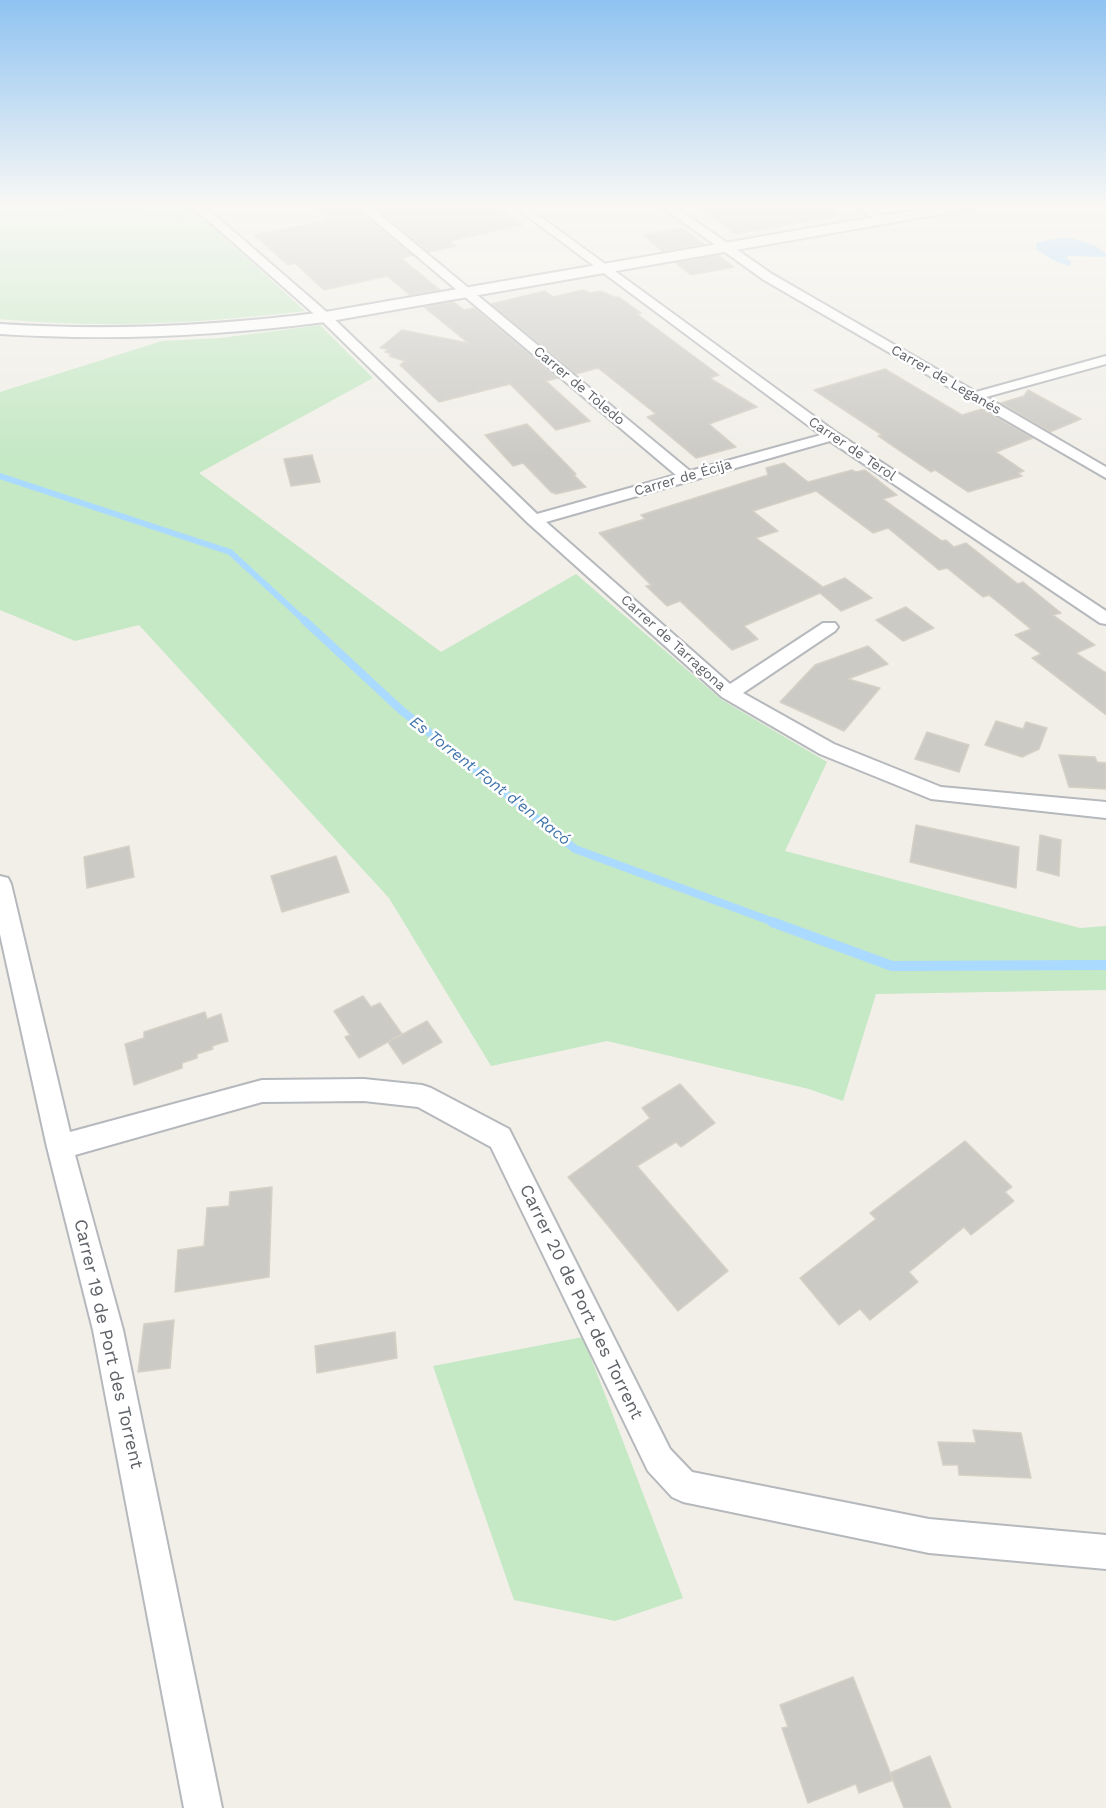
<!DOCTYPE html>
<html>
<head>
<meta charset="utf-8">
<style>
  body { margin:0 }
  canvas { display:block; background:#f1efe8 }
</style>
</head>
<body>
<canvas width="1106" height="1808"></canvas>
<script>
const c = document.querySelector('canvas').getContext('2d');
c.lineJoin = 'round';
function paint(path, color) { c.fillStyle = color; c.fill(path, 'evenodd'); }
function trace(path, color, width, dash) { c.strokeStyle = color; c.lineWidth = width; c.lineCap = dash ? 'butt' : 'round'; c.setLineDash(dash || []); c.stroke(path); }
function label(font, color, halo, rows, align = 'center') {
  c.font = font + ' "Work Sans",sans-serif'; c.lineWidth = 5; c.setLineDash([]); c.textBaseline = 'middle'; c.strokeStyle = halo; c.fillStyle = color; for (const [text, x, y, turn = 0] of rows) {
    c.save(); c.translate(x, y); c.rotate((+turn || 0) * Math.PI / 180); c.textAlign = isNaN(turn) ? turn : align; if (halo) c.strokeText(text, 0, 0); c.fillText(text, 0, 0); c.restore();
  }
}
const green = new Path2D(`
  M 0,204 L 191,204 L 188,205 L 305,311 C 204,323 102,329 0,319 Z
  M 320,325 L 373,378 L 199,473 L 441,652 L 576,574 L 722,700 L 827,762 L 785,851 L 1080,928 L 1106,926 L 1106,990 L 876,994 L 843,1101 L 809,1089 L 607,1041 L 491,1066 L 389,898 L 139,625 L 75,641 L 0,610 L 0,392 L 162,341 L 221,338 Z
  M 583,1337 L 683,1598 L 615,1621 L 514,1600 L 433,1366 Z`);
const water = new Path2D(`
  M 1072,238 L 1096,246 L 1106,254 L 1106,257 L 1068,256 L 1066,258 L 1071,261 L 1070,266 L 1055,261 L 1037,250 L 1036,243 L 1053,239 Z`);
const streamFar2 = new Path2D(`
  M 0,476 L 230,552 L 306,622`);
const streamFar1 = new Path2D(`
  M 304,620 L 401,710 L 575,849 L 776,923`);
const stream = new Path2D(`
  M 772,922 L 892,966 L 1106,965`);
const building = new Path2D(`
  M 311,204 L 353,204 L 412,255 L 401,258 L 440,290 L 410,295 L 387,276 L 324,290 L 295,263 L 288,265 L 254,235 L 329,220 Z
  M 371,204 L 494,204 L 522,225 L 449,241 L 456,246 L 429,252 Z
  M 728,204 L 835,204 L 836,216 L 736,234 L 700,209 Z
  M 682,228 L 704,244 L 662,251 L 643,235 Z
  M 718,255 L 734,267 L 691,275 L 676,263 Z
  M 583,290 L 591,293 L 601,291 L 614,297 L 619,297 L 641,313 L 637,314 L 719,375 L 710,378 L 757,407 L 709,424 L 736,447 L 696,458 L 647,417 L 656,414 L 598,368 L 576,374 L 491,304 L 545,291 L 553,297 Z
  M 454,302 L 464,310 L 474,308 L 558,378 L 546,381 L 590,421 L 556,430 L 510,384 L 439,402 L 400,365 L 405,361 L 389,356 L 392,354 L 385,352 L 388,349 L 380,348 L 402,330 L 468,343 L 424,307 Z
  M 885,369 L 962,415 L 982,409 L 1033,438 L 996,452 L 1024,471 L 1018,473 L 1022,476 L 968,492 L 935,470 L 931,472 L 878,436 L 882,435 L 814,390 Z
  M 1028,390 L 1081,419 L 1050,432 L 1001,403 L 1024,396 Z
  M 527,424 L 576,474 L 574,475 L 586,487 L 556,494 L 551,492 L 523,463 L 513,466 L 485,435 Z
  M 312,455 L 320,482 L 291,486 L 284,459 Z
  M 784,463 L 808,482 L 852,470 L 856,472 L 865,470 L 897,495 L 883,499 L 942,541 L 946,540 L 954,547 L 966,543 L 1018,584 L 1023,582 L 1061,613 L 1053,615 L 1095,645 L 1076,653 L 1106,673 L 1106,715 L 1032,658 L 1041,654 L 1015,635 L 1031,629 L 989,595 L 983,597 L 947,568 L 939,570 L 888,528 L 873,533 L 816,491 L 753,511 L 778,531 L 756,538 L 823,587 L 845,578 L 872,598 L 841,611 L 820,593 L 744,626 L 758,639 L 732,650 L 680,601 L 667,606 L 646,586 L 651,585 L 599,533 L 645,519 L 641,515 L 768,475 L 766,468 Z
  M 906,607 L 934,628 L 903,641 L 876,620 Z
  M 868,646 L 888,664 L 848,679 L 880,688 L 844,731 L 780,702 L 815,665 Z
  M 996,721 L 1023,729 L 1026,722 L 1047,728 L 1039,749 L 1022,757 L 985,745 Z
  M 927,732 L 969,745 L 959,772 L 915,759 Z
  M 1059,755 L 1095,757 L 1097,762 L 1106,763 L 1106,789 L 1069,787 Z
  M 916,825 L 1019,847 L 1016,888 L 910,862 Z
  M 1040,835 L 1061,840 L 1059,876 L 1037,870 Z
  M 129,846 L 134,877 L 87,888 L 84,857 Z
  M 336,856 L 349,892 L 282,912 L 271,876 Z
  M 363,996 L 371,1007 L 380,1003 L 402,1034 L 359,1058 L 345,1037 L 350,1035 L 334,1011 Z
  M 205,1012 L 207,1019 L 221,1014 L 228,1041 L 212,1046 L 213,1049 L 197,1054 L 197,1058 L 182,1063 L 182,1068 L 134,1085 L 125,1044 L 144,1038 L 144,1032 Z
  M 427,1021 L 442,1042 L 403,1064 L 388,1042 Z
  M 680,1084 L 715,1123 L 681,1147 L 676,1142 L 637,1166 L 728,1271 L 678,1311 L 568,1177 L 650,1118 L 642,1108 Z
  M 965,1141 L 1012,1187 L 1005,1192 L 1014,1201 L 971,1235 L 964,1227 L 909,1272 L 918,1282 L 870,1320 L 860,1309 L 839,1325 L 800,1278 L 876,1219 L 870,1213 Z
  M 272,1187 L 269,1277 L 175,1292 L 178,1250 L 204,1246 L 207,1208 L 229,1206 L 230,1192 Z
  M 174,1320 L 170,1368 L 138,1372 L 144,1324 Z
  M 395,1332 L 397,1358 L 317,1373 L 315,1346 Z
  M 973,1430 L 1021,1433 L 1031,1478 L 959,1475 L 958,1465 L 943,1465 L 938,1442 L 976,1443 Z
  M 853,1677 L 893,1780 L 859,1793 L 856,1784 L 808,1803 L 782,1728 L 788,1727 L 780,1705 Z
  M 930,1756 L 951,1808 L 904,1808 L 890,1773 Z`);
const path = new Path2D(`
  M 0,213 L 61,213 L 104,209 L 185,217`);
const minor = new Path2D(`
  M 194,204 L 202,204 L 329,314 L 537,514 L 676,475 L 355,204 L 367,204 L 690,471 L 821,435 L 511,204 L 523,204 L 837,433 L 1106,611 L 1106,624 L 1100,623 L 830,441 L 546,522 L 730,684 L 823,623 L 835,623 L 838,627 L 835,631 L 743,693 L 834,744 L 941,787 L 1106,802 L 1106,818 L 931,799 L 820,754 L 722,697 L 528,523 L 321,320 L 194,208 Z
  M 658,204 L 671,204 L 772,274 L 976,392 L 1106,356 L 1106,364 L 986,397 L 1106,467 L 1106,478 L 764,280 Z
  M 851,204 L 864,204 L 889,220 L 884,223 L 880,222 Z
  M 0,876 L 8,878 L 11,884 L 70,1132 L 262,1080 L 364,1079 L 422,1085 L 431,1088 L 509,1129 L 670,1449 L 692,1472 L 929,1519 L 1106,1535 L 1106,1569 L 929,1553 L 683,1502 L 672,1497 L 648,1471 L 491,1147 L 418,1107 L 364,1101 L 262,1102 L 75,1155 L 123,1330 L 222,1808 L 184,1808 L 93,1330 L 47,1147 L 0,934 Z`);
const tertiary = new Path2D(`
  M 950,204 L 982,204 L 975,208 L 325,322 C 217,336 109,341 0,334 L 0,324 C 109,331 217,326 325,312 Z`);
const farStreetnames = [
  ["Carrer de Leganés",946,380,30],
  ["Carrer de Toledo",579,386,40],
  ["Carrer de Terol",852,449,34],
  ["Carrer de Écija",683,478,-16],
  ["Carrer de Tarragona",673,643,42]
];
const waterNames = [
  ["Es Torrent Font d'en Racó",490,781,38]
];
const nearStreetnames = [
  ["Carrer 20 de Port des Torrent",581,1302,64],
  ["Carrer 19 de Port des Torrent",108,1344,77]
];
paint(green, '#c5e8c5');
paint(water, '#aadaff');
trace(streamFar2, '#aadaff', 6);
trace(streamFar1, '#aadaff', 8);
trace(stream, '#aadaff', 10);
paint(building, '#cccac5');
trace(building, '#d6d1c6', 1.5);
trace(minor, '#b5b8bc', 4);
trace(tertiary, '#b5b8bc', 4);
trace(path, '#9cc7a9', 2, [3, 1.5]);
paint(minor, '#fff');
paint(tertiary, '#fff');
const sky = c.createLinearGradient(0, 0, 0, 457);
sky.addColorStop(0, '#8fc3f1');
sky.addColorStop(0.45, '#f9f8f5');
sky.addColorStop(1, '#f9f8f500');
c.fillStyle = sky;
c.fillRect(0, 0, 1106, 457);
label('14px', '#5f6368', '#fff', farStreetnames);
label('italic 16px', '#4174aa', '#fff', waterNames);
label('18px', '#5f6368', '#fff', nearStreetnames);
</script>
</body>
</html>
